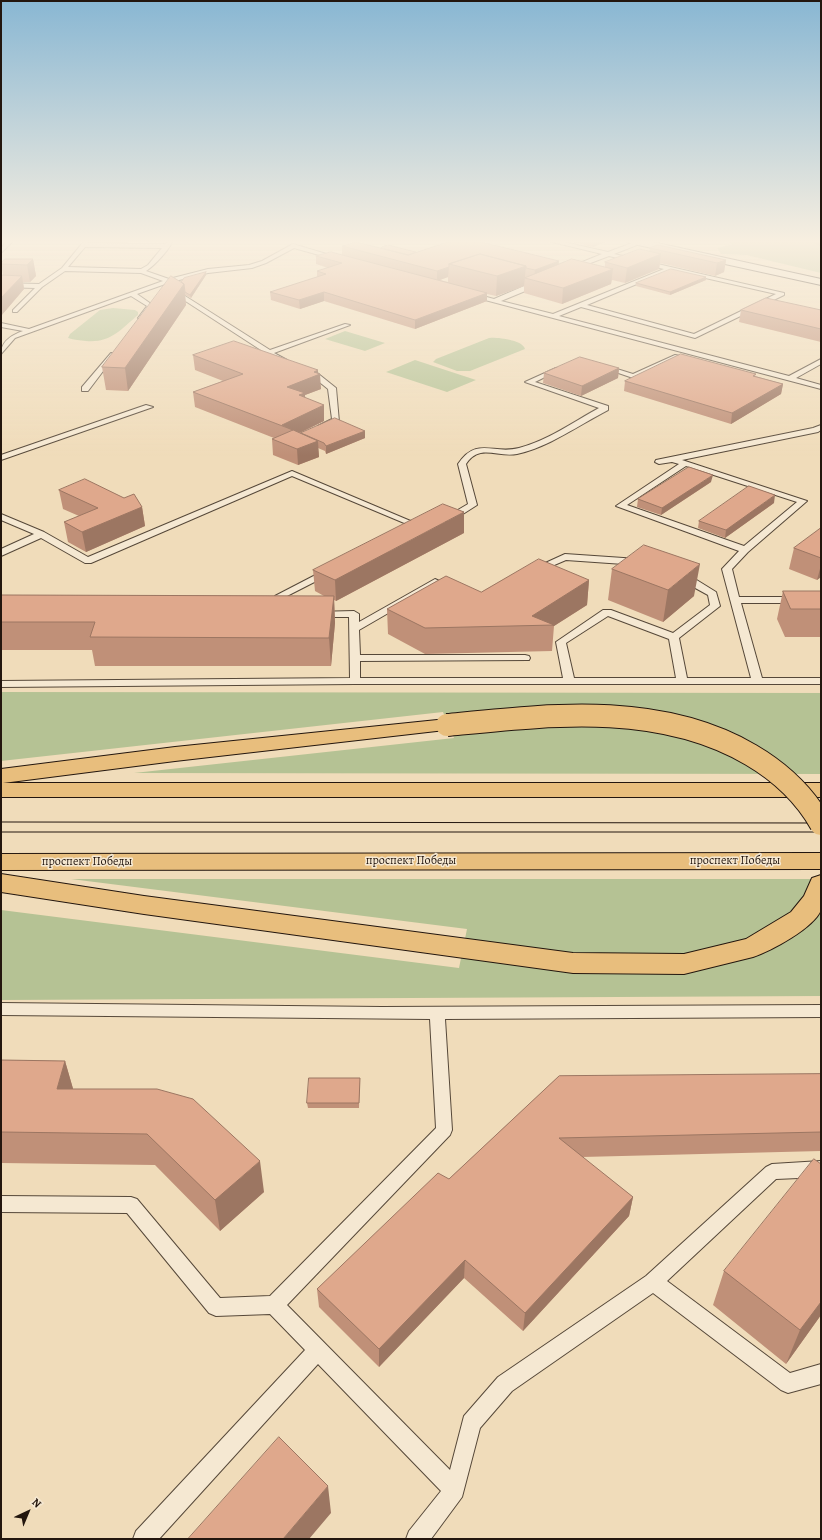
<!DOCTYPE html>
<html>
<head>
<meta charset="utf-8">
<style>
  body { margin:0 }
  #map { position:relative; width:822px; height:1540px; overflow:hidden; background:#f0dcba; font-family:Alegreya,serif }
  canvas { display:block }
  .frame { position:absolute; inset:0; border:2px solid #23160e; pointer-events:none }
  .north { position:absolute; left:8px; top:1492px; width:40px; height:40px; -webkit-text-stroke:3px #f5e8d2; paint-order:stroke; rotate:44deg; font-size:11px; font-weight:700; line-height:16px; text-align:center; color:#23160e }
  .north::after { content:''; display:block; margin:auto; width:14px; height:18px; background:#23160e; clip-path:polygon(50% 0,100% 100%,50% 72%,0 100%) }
</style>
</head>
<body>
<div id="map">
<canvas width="822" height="1540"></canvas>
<div class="frame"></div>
<div class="north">N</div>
</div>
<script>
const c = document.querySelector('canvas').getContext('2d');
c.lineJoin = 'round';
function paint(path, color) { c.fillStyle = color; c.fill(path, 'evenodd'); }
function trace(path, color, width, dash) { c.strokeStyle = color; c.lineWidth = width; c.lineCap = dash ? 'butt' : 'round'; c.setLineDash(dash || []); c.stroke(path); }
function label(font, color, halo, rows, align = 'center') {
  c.font = font + ' Alegreya,serif'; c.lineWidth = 3; c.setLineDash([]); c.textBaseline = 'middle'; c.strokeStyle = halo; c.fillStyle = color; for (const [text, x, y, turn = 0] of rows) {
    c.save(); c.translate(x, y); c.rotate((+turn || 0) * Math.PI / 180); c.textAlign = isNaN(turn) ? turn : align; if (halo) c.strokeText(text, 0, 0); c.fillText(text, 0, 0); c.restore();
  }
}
const green = new Path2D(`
  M 722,240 L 821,240 L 821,273 L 746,255 L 721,254 L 717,248 L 733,244 Z
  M 113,308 L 135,310 L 138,312 L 138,315 C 120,330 111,343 86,341 C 80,340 74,340 68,338 L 70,334 L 100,310 Z
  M 345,331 L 385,343 L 365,351 L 325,339 Z
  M 489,338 C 497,337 523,340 525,349 L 470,371 L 457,371 L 433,362 L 436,359 Z
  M 415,360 L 476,380 L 447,392 L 386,372 Z
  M 1,692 L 821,693 L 821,774 L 134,773 L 454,738 L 443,712 L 1,761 Z
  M 71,879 L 821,879 L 821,996 L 1,1000 L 1,910 L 459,968 L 467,929 Z`);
const stream = new Path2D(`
  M 811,240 L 821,245`);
const lane = new Path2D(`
  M 8,240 L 14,240 L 1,253 L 1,248 Z
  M 85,240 L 93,240 L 88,243 L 165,244 L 168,241 L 172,241 C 171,248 154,266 146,271 L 169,279 L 208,269 L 249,265 L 262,261 L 293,244 L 340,258 L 337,260 L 294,248 L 266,263 L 252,268 L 208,273 L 171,282 L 137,294 L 154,306 L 143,319 L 138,318 L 147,306 L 131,296 L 15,338 L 1,354 C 1,341 12,335 23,331 L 1,327 L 1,323 L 29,329 L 163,281 L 141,273 L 65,271 L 42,287 L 17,312 L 13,312 L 13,310 L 35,288 L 1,287 L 1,283 L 39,284 L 62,268 ZM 85,247 L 162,248 L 148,265 L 141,269 L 68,267 Z
  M 544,240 L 555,240 L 608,252 L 640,240 L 642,243 L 614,254 L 784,293 L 784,295 L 695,338 L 581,307 L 559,316 L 789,376 L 821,359 L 821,364 L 796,378 L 821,385 L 821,389 L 470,296 L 470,294 L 472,293 L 494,299 L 538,280 L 541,282 L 535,287 L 501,301 L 553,314 L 664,269 L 609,256 L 572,270 L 570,267 L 602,254 ZM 670,270 L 776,294 L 694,334 L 587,305 Z
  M 170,289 L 174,289 L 270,350 L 345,324 L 350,325 L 274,353 L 287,360 L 288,361 L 285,363 L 267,354 L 170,291 Z
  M 111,353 L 116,354 L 88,391 L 82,391 L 82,387 Z
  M 675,355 L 680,356 L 633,378 L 601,367 L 604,365 L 633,374 Z
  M 307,368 L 316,372 L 336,388 L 339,422 L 322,428 L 318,426 L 332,419 L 328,389 C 320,382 311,376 304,370 Z
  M 556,368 L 561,369 L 535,382 L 608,406 L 608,410 C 579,425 549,447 517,454 C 497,458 480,443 466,464 L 477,505 L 452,521 L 446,521 L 446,517 L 468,504 L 458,464 C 477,436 493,455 519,448 C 547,441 573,422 599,408 L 525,382 Z
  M 146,405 L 153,407 L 1,460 L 1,455 Z
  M 821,425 L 821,430 L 818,432 L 682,460 L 807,501 L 748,552 L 732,569 L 739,597 L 821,597 L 821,603 L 741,603 L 762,678 L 821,678 L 821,684 L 355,684 L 1,687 L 1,681 L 350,678 L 349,617 L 318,617 L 313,614 L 314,612 L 354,611 L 359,614 L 359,622 L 435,579 L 456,589 L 451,592 L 435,586 L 359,630 L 360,655 L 525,655 L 529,656 L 530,658 L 529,660 L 360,661 L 360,678 L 563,678 L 556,642 L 603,610 L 611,610 L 673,633 L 710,605 L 708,595 L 679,579 L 677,577 L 682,574 L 695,579 L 716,592 L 720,606 L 679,638 L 687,678 L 751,678 L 722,569 L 739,551 L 616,506 L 679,464 L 672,462 L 659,464 L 655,462 L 656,460 L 813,428 ZM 686,466 L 797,502 L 744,546 L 627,505 ZM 608,616 L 669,639 L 676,678 L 574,678 L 566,643 Z
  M 292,471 L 420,525 L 414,530 L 408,530 L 407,528 L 409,525 L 292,476 L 91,563 L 85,563 L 41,538 L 1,556 L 1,549 L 34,534 L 1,520 L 1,514 L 44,532 L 88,557 Z
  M 565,554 L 638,559 L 643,562 L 638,565 L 566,560 L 538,572 L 532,572 L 530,570 Z
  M 329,568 L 334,571 L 332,573 L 287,596 L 298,604 L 297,606 L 289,606 L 275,596 Z
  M 1,1003 L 382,1007 L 821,1005 L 821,1017 L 445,1019 L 452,1130 L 450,1135 L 287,1305 L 450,1470 L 464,1416 L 498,1377 L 646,1276 L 766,1167 L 772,1164 L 821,1161 L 821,1177 L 776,1179 L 667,1281 L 790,1373 L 821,1364 L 821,1384 L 788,1393 L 781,1390 L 653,1293 L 512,1391 L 480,1428 L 462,1497 L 431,1539 L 406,1539 L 409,1531 L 441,1491 L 318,1364 L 159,1539 L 133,1539 L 136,1531 L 305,1350 L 270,1314 L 216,1316 L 209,1313 L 127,1213 L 1,1212 L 1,1196 L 131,1197 L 137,1199 L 220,1298 L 270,1296 L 436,1128 L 430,1019 L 1,1015 Z`);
const secondary = new Path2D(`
  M 624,240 L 644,240 L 821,279 L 821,285 L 629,243 Z`);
const primary = new Path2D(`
  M 447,719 L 454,721 L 457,725 L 454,729 L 175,761 L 3,783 L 821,783 L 821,797 L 1,797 L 1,769 L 175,747 Z
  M 821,853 L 821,869 L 1,870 L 1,854 Z
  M 1,874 L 144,896 L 573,953 L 684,954 L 746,939 L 791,912 L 804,896 L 812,878 L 821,875 C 821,884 822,903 821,910 C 814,928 771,951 753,957 L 684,974 L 573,973 L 144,914 L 1,892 Z`);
const tram = new Path2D(`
  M 1,822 L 821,823
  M 1,832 L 821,832`);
const primaryBridge = new Path2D(`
  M 447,725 C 549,715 659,701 751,755 C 780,772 804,794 821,824`);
const wall = new Path2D(`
  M 564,240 L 611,240 L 593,247 Z
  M 342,246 L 381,248 L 416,252 L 559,264 L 605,267 L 605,262 L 649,252 L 650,248 L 726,260 L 724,272 L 715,276 L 660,263 L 659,269 L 625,283 L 612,280 L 611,284 L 562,304 L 524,293 L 524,286 L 496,296 L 487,294 L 487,301 L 415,329 L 324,301 L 300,309 L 271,300 L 270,292 L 317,277 L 317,271 L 328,268 L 316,264 L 316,256 L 342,255 ZM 448,277 L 448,282 L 440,280 Z
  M 33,259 L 36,276 L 30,282 L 23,282 L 24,289 L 1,316 L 1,275 L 3,275 L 1,264 Z
  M 206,272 L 206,275 L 191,298 L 185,295 L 186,305 L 128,391 L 106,390 L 102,367 L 181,282 Z
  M 706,280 L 670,295 L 636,286 L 636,283 Z
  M 741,310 L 821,310 L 821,342 L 739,322 Z
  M 193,355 L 318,373 L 321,389 L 305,395 L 305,398 L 324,405 L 324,421 L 300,433 L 365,431 L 365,438 L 326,454 L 325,451 L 318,448 L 319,457 L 298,465 L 273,455 L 272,439 L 274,438 L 195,407 L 193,392 L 223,381 L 195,370 Z
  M 619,368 L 618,378 L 581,396 L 543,383 L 544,373 Z
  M 756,374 L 755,376 L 783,384 L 781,394 L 731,424 L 624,391 L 625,381 Z
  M 711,482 L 661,515 L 637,507 L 638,499 Z
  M 59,490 L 142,507 L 145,526 L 86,552 L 68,542 L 64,522 L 79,516 L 63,509 Z
  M 774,503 L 725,538 L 698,528 L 699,521 Z
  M 821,528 L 821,577 L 817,580 L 789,569 L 794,548 Z
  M 464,533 L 336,601 L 334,600 L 335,623 L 331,666 L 95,666 L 92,650 L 1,650 L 1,595 L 324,596 L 315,591 L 313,570 Z
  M 612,569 L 694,596 L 663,622 L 608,600 Z
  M 589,580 L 587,605 L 554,626 L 552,651 L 425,654 L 388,634 L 387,609 L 481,592 Z
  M 783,591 L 821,591 L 821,637 L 785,637 L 777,619 Z
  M 1,1060 L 65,1061 L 73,1089 L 264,1192 L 220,1231 L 155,1165 L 1,1163 Z
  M 821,1074 L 821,1151 L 582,1157 L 633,1197 L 629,1216 L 523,1331 L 464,1278 L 379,1367 L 319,1307 L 317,1289 L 449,1179 L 559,1076 Z
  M 360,1078 L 359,1108 L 308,1108 L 307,1103 Z
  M 821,1164 L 821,1315 L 786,1364 L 713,1305 L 724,1271 Z`);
const shadedWall = new Path2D(`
  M 594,240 L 611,240 L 593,247 Z
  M 661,254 L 659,269 L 625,283 L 627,268 Z
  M 33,259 L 36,276 L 30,282 L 27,265 Z
  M 726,260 L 724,272 L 715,276 L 717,263 Z
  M 559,261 L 558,271 L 534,280 L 535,270 Z
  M 526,266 L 524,286 L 496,296 L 497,276 Z
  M 449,267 L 448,277 L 437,281 L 437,271 Z
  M 613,269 L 611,284 L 562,304 L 563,288 Z
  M 206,272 L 206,275 L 191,298 L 190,295 Z
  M 22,276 L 24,289 L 1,316 L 1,298 Z
  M 706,277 L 706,280 L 670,295 L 670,292 Z
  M 184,284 L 186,305 L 128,391 L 125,368 Z
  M 324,292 L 324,301 L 300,309 L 299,300 Z
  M 487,293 L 487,301 L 415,329 L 415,320 Z
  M 619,368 L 618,378 L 581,396 L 582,386 Z
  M 318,370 L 318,375 L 320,374 L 321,389 L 305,395 L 306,408 L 287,387 L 314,372 Z
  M 783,384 L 781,394 L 731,424 L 732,413 Z
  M 324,405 L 324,421 L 293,436 L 293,430 L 282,425 Z
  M 365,431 L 365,438 L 326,454 L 326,446 Z
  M 318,441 L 319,457 L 298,465 L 297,449 Z
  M 713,475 L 711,482 L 661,515 L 662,508 Z
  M 775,495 L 774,503 L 725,538 L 726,530 Z
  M 142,507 L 145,526 L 86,552 L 82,532 Z
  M 464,512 L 464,533 L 336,601 L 335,580 Z
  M 700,564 L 694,596 L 663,622 L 668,590 Z
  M 821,565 L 821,577 L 817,580 Z
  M 589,580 L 587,605 L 554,626 L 532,616 Z
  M 334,596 L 335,623 L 331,666 L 329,638 Z
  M 65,1061 L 74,1092 L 57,1089 Z
  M 260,1161 L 264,1192 L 220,1231 L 215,1200 Z
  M 633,1197 L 629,1216 L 523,1331 L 525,1313 Z
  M 465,1260 L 464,1278 L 379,1367 L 379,1349 Z
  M 821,1302 L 821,1315 L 786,1364 L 800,1330 Z
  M 328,1486 L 331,1513 L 309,1539 L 283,1539 Z`);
const building = new Path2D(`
  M 454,240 L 473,240 L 559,261 L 535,270 L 526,268 L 526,266 L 480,254 L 449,264 L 449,267 L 437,271 L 342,246 L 356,242 L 408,255 Z
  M 388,245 L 416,252 L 408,255 L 381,248 Z
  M 658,245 L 726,260 L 717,263 L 650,248 Z
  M 640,249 L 661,254 L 627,268 L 605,262 Z
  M 331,252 L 487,293 L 415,320 L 324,292 L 299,300 L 270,292 L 326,274 L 317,271 L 342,263 L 316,256 Z
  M 480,254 L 526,266 L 497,276 L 449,264 Z
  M 5,259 L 33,259 L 27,265 L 1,264 Z
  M 572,259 L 613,269 L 563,288 L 525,278 Z
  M 671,269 L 706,277 L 670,292 L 636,283 Z
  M 206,272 L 190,295 L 185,292 L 184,284 L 181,282 L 184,278 Z
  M 1,275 L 22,276 L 1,298 Z
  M 171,276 L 184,284 L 125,368 L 102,367 Z
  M 766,298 L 821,310 L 821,329 L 741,310 Z
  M 234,341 L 318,370 L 314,372 L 320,374 L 287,387 L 305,393 L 299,395 L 324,405 L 282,425 L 318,441 L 297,449 L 272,439 L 293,430 L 193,392 L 243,374 L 193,355 Z
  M 681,354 L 756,374 L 753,376 L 783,384 L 732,413 L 625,381 Z
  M 580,357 L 619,368 L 582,386 L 544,373 Z
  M 335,418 L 365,431 L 326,446 L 324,443 L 301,433 Z
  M 689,467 L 713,475 L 662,508 L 638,499 Z
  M 85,479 L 124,498 L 134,494 L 142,507 L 82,532 L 64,522 L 98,508 L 59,490 Z
  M 749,486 L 775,495 L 726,530 L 699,521 Z
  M 443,504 L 464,512 L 335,580 L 313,570 Z
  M 821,528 L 821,558 L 794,548 Z
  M 644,545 L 700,564 L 668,590 L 612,569 Z
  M 539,559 L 589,580 L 532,616 L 554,625 L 425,628 L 387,609 L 446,576 L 481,592 Z
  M 783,591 L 821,591 L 821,609 L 791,609 Z
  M 1,595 L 334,596 L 329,638 L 90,637 L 95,622 L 1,622 Z
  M 1,1060 L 65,1061 L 57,1089 L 157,1089 L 193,1099 L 260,1161 L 215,1200 L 147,1134 L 1,1132 Z
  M 821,1074 L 821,1132 L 559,1138 L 633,1197 L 525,1313 L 465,1260 L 379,1349 L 317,1289 L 438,1173 L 449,1179 L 559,1076 Z
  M 309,1078 L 360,1078 L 359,1103 L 307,1103 Z
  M 814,1159 L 821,1164 L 821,1302 L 800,1330 L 724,1271 Z
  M 279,1437 L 328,1486 L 283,1539 L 188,1539 Z`);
const streetNames = [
  ["проспект Победы",411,861],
  ["проспект Победы",735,861],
  ["проспект Победы",87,862]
];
paint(green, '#b5c294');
trace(stream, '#6a7971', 3);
trace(lane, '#564839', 2);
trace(secondary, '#23160e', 2);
trace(primary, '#23160e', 2);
paint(lane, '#f5e8d2');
paint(secondary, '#f5e8d2');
paint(primary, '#e8be7d');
trace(tram, '#23160e', 1);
trace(primaryBridge, '#23160e', 24, []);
trace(primaryBridge, '#e8be7d', 22);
paint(wall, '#c09078');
paint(shadedWall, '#9c7662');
paint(building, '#dfa88c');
trace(building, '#9c7662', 1);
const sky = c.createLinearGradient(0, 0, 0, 456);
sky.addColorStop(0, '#89b7d3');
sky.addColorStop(0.53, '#f8efe0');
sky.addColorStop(1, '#f8efe000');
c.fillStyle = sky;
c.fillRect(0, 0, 822, 456);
label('12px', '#23160e', '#f5e8d2', streetNames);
</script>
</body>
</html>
